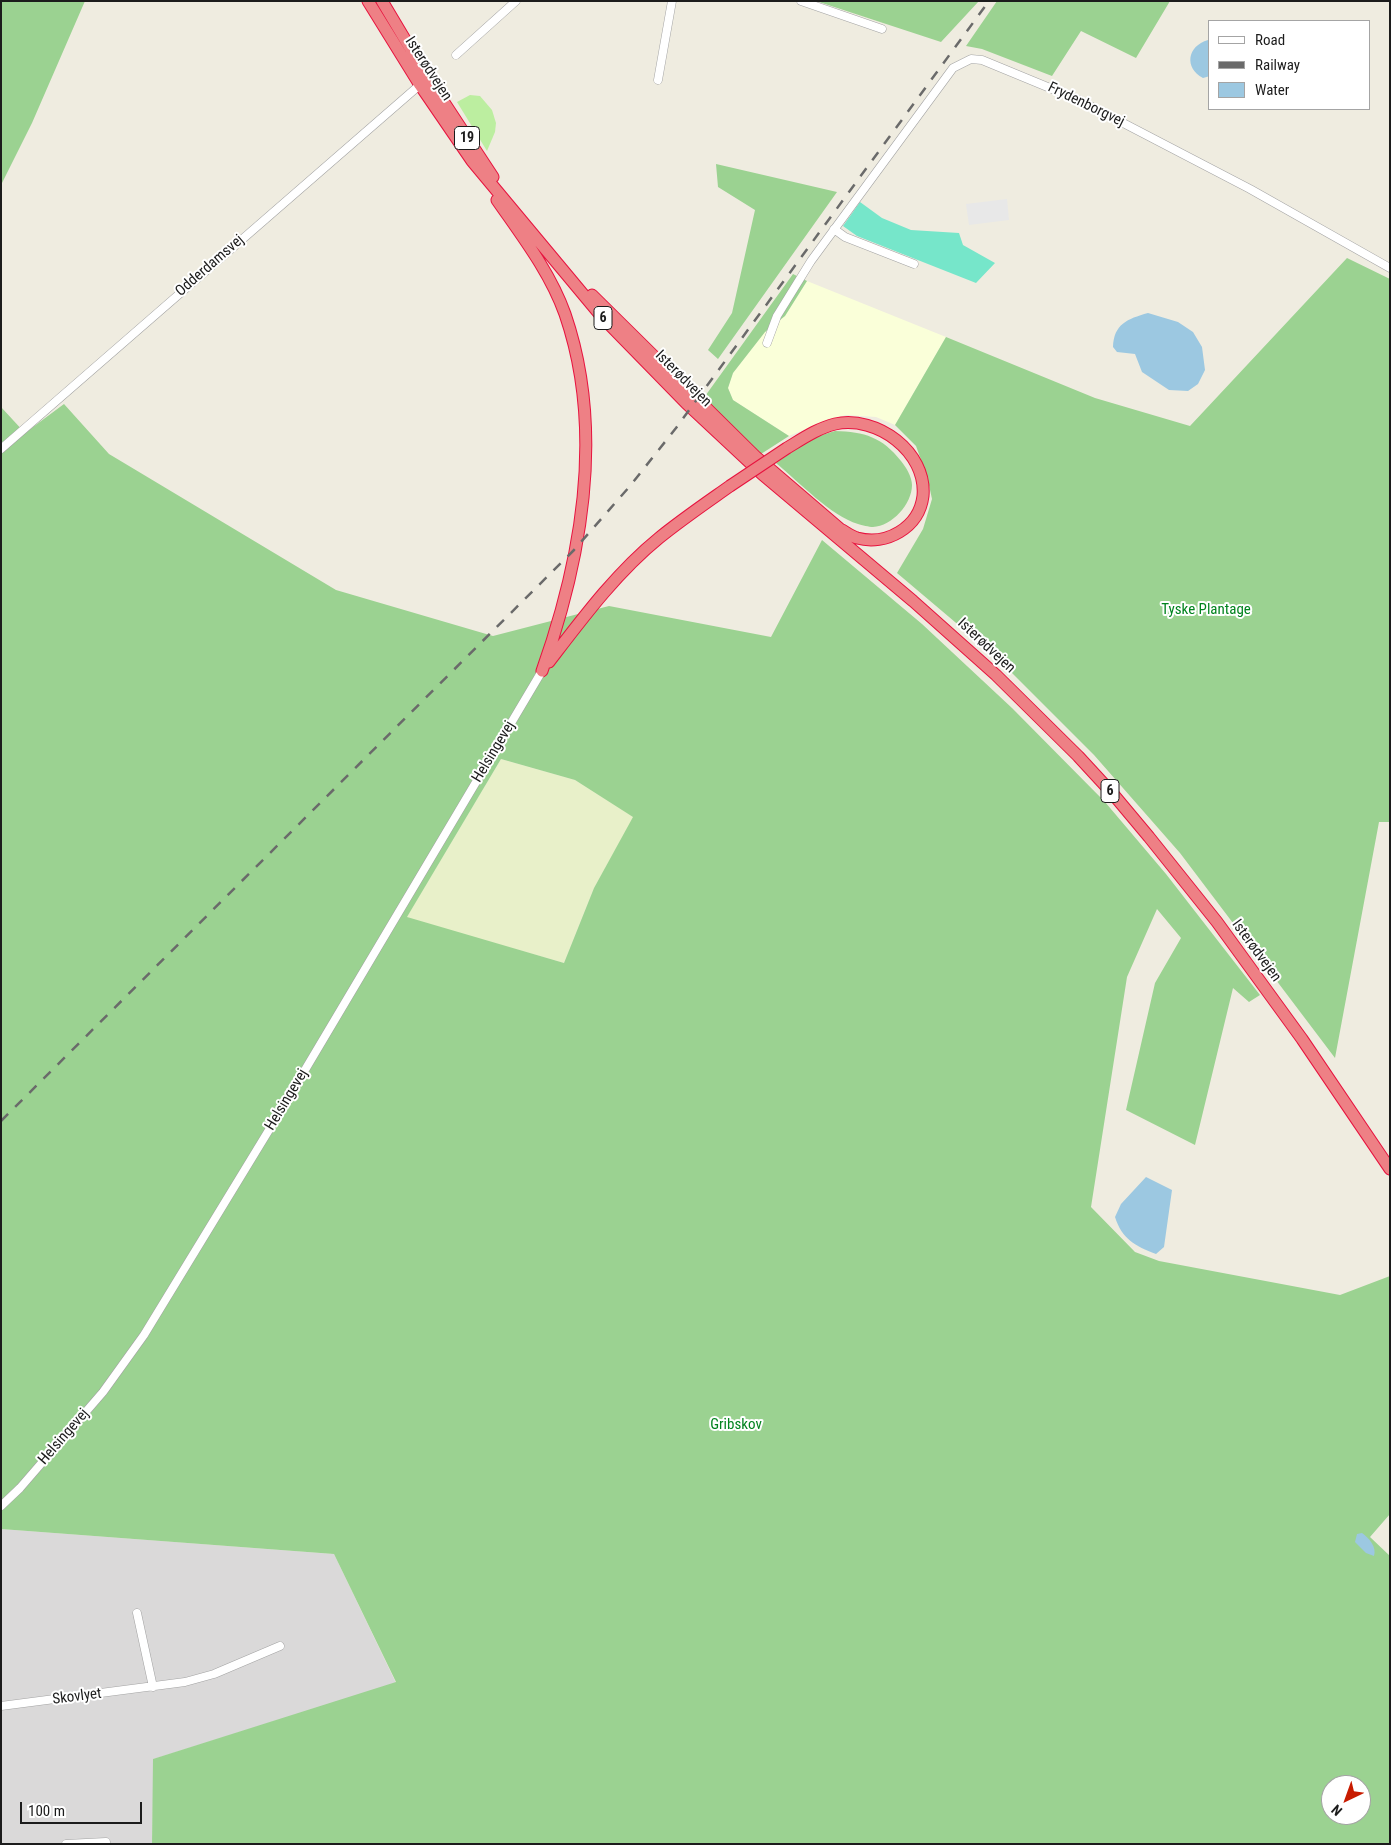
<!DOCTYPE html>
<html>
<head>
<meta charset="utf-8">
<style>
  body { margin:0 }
  #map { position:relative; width:1391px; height:1845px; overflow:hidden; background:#efece0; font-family:"Roboto Condensed",sans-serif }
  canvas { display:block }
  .frame { position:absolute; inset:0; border:2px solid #1c1c1c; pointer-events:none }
  .legend { position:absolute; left:1208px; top:20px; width:162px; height:90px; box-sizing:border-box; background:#fff; border:1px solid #a4a4a4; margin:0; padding:6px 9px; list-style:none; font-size:15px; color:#1c1c1c }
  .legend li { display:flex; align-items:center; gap:10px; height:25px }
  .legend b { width:25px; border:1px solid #a4a4a4 }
  .north { position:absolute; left:1321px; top:1775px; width:50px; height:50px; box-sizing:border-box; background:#fff; border:1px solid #a4a4a4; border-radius:50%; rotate:222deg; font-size:14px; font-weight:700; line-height:20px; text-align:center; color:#1c1c1c }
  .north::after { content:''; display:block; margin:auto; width:18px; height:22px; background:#c81b00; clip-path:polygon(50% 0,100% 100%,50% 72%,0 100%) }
  .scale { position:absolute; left:20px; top:1802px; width:122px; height:22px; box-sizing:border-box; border:2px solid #1c1c1c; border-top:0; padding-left:6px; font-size:15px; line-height:18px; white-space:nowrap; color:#1c1c1c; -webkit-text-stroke:4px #fff; paint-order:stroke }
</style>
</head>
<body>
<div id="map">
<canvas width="1391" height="1845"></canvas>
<div class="frame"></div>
<ul class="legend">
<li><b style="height:6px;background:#fff"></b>Road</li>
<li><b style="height:6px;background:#6a6a6a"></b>Railway</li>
<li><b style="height:14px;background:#9cc8e1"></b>Water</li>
</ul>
<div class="north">N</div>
<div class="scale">100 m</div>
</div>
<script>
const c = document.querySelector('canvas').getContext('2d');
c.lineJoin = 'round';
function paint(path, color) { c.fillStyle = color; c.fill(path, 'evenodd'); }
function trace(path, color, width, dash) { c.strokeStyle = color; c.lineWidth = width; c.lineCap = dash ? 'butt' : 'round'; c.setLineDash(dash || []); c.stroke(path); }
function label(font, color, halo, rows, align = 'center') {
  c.font = font + ' "Roboto Condensed",sans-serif'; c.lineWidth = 4; c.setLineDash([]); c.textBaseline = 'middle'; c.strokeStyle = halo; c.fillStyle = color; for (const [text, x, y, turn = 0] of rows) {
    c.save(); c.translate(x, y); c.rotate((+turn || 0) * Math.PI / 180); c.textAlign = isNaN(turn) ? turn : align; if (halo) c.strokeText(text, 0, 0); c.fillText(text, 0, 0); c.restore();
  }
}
const residential = new Path2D(`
  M 1,1529 L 334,1554 L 396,1683 L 154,1759 L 152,1844 L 1,1844 Z`);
const education = new Path2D(`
  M 807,281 L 946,337 L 895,425 L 876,417 L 846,415 L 827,420 L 789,436 L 733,400 L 728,388 L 733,373 L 765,332 L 785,316 Z`);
const farmland = new Path2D(`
  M 501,759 L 575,780 L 634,817 L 594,888 L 564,963 L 406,918 Z`);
const grass = new Path2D(`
  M 470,95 L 480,96 L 492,110 L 496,123 L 495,132 L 487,151 L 457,102 Z`);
const forest = new Path2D(`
  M 1,1 L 85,1 L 32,123 L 1,185 Z
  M 816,1 L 979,1 L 941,42 Z
  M 997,1 L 1170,1 L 1136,58 L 1081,31 L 1052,76 L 982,49 L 966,46 Z
  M 716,164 L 837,192 L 718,359 L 708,350 L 732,313 L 755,210 L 718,187 Z
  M 1347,258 L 1390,279 L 1390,822 L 1379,822 L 1335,1058 L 1180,853 L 1094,755 L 994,655 L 897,573 L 923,529 L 932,499 L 927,476 L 916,446 L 895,425 L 946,337 L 1095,398 L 1190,426 Z
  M 793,274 L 807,281 L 785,316 L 765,332 L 733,373 L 728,388 L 733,400 L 789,436 L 761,454 L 703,399 Z
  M 64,404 L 109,454 L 336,590 L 493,636 L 609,606 L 771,637 L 822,540 L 922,624 L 1012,708 L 1105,802 L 1166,874 L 1260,995 L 1249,1002 L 1233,988 L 1195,1145 L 1126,1110 L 1155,983 L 1181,938 L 1157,909 L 1127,977 L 1091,1207 L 1135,1252 L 1159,1261 L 1340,1295 L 1390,1276 L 1390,1514 L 1370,1537 L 1390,1556 L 1390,1844 L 152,1844 L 153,1759 L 396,1682 L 334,1554 L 1,1529 L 1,407 L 25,433 ZM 501,759 L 575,780 L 633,817 L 594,888 L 564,963 L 407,917 ZM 1331,1785 L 1361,1785 L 1361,1815 L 1331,1815 Z
  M 835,431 C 865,432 882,437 901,461 C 906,467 912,477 912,485 C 912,504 892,526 873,527 C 869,527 862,525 858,524 C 831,516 799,482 776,463 L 812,438 Z`);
const pitch = new Path2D(`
  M 860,202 L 882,218 L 911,230 L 959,233 L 963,245 L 995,263 L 976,283 L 857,236 L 843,226 Z`);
const parking = new Path2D(`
  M 1007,199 L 1009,220 L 969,225 L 966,204 Z`);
const water = new Path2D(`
  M 1208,40 L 1210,41 L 1210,76 L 1203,78 C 1184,68 1187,46 1208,40 Z
  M 1148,313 L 1178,322 L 1193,332 L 1202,347 L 1205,370 L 1198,384 L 1188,391 L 1169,390 L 1142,372 L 1135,354 L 1117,352 L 1113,347 C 1114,324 1127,319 1148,313 Z
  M 1146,1177 L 1172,1190 L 1164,1247 L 1156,1254 C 1135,1246 1122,1239 1115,1217 L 1121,1204 Z
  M 1362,1533 C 1369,1538 1377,1547 1374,1556 L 1366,1553 L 1355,1542 L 1357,1534 Z`);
const minor = new Path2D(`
  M 801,1 L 882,29
  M 456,55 L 516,1
  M 658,80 L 672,1
  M 834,229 L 845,237 L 914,264
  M 767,343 L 777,316 L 811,261 L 953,68 L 971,59 L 982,60 L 1079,100 L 1250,189 L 1390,268
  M 1,449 L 422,83
  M 1,1506 L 20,1488 L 103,1392 L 144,1335 L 283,1107 L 542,671
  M 137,1613 L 153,1687
  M 1,1706 L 185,1682 L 214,1674 L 280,1646
  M 66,1844 L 106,1842`);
const highway = new Path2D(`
  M 368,1 L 420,85 L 472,161 L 602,317 L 686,403 L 762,474 L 913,601 L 996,675 L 1078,756 L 1113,794 L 1149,837 L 1217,922 L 1302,1039 L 1390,1169
  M 382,1 L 428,78 L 493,177
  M 497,200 C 522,236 550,272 565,314 C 605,430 582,558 542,671
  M 592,295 L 756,457 L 840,529 C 846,532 851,536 857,538 C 886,546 919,528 923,496 C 927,452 877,415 835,424 C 818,428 802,439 787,448
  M 549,662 C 582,619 616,573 659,538 C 681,520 706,503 730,486`);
const rail = new Path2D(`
  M 1,1121 L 574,550 L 630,486 L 676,428 L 989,1`);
const highwayBridge = new Path2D(`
  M 730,486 L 787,448`);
const shields = [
  [467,138,25],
  [603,318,18],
  [1110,791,18]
];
const shieldNames = [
  ["19",467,138],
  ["6",603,318],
  ["6",1110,791]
];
const streetNames = [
  ["Isterødvejen",428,69,57],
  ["Frydenborgvej",1086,105,26],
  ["Odderdamsvej",210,266,-41],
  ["Isterødvejen",683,379,45],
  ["Isterødvejen",986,646,43],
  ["Helsingevej",494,752,-59],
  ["Isterødvejen",1256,951,54],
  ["Helsingevej",287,1100,-59],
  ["Helsingevej",64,1437,-49],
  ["Skovlyet",77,1697,-7]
];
const parkNames = [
  ["Tyske Plantage",1206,610],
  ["Gribskov",736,1425]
];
paint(residential, '#dad9d9');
paint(education, '#faffd9');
paint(farmland, '#e8f0c9');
paint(grass, '#bceea0');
paint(forest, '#9bd291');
paint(pitch, '#76e6ca');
paint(parking, '#e8e8e8');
paint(water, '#9cc8e1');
trace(minor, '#a3a3a3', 9);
trace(highway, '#e7133f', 13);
trace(minor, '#fff', 8);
trace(highway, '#ee8085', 11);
trace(rail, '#6a6a6a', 2.5, [10, 10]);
trace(highwayBridge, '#e7133f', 13, []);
trace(highwayBridge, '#ee8085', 11);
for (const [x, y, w] of shields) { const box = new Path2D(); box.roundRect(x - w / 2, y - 11.5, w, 23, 4); c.fillStyle = '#fff'; c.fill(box); trace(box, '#1c1c1c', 1); }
label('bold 14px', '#1c1c1c', null, shieldNames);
label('15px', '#1c1c1c', '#fff', streetNames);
label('15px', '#01831e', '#fff', parkNames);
</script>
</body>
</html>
